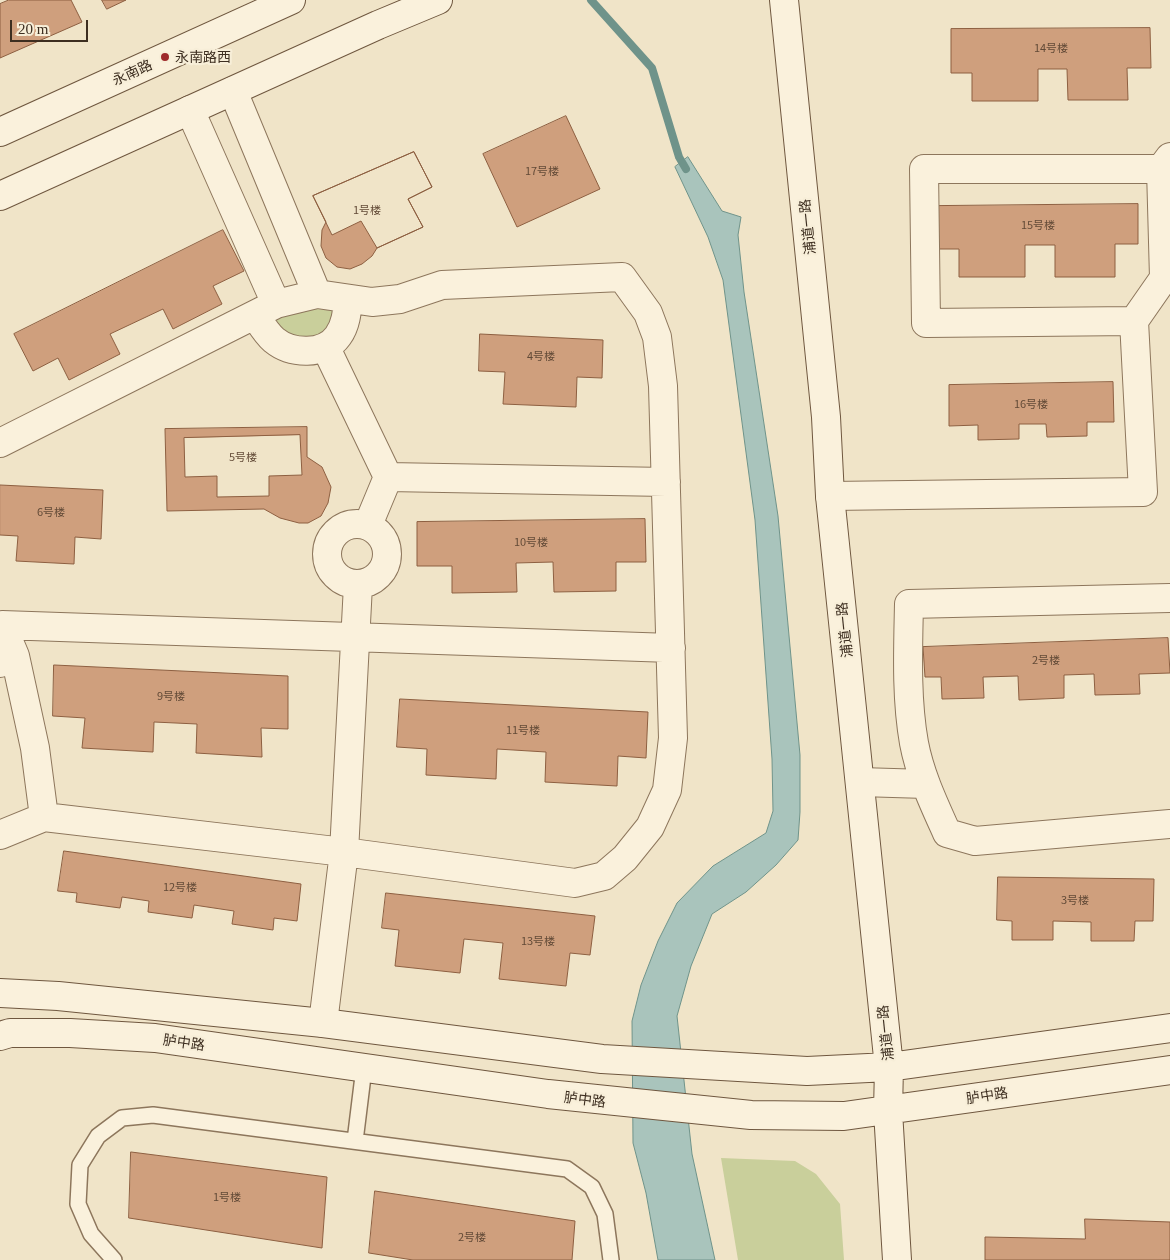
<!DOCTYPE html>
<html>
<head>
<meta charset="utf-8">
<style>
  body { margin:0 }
  #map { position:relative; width:1170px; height:1260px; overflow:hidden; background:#f0e4c8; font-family:Georgia,serif }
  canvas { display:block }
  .scale { position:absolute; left:10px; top:20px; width:78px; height:22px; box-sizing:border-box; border:2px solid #3d2e20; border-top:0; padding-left:6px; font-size:15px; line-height:18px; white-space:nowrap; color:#3d2e20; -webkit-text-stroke:4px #f7eed8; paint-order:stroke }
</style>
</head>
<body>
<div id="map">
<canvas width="1170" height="1260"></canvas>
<div class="scale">20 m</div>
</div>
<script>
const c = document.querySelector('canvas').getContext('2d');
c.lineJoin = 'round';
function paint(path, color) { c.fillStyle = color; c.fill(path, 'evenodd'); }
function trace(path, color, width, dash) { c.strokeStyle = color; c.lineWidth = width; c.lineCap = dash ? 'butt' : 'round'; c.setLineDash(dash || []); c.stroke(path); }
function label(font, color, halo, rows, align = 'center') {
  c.font = font + ' Georgia,"Noto Sans SC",serif'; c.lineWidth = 4.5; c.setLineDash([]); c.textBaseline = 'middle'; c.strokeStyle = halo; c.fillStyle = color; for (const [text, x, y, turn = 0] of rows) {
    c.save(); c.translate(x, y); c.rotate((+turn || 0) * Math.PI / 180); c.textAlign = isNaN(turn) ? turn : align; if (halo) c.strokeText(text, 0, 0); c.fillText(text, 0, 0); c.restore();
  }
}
const green = new Path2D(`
  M 316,309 L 340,311 L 329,337 L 296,342 L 272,321 L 284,314 Z
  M 721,1158 L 795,1161 L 816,1174 L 840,1204 L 844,1260 L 738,1260 Z`);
const water = new Path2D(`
  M 688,157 L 722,211 L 741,217 L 738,235 L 744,292 L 778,516 L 800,755 L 800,812 L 798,840 L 776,865 L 746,892 L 712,914 L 691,966 L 677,1016 L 692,1154 L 715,1260 L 658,1260 L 646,1193 L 633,1143 L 632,1021 L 641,985 L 658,941 L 677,903 L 713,866 L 766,833 L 773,811 L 772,759 L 755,520 L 723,280 L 708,237 L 675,167 Z`);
const stream = new Path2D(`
  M 591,0 L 652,68 L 679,157 L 686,169`);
const building = new Path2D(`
  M 9,0 L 71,0 L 82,22 L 0,58 L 0,4 Z
  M 102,0 L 126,0 L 107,9 Z
  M 1150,28 L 1151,68 L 1127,68 L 1128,100 L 1068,100 L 1067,69 L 1038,69 L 1038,101 L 972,101 L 972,73 L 951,73 L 951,29 Z
  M 566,116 L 600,189 L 517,227 L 483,154 Z
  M 414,152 L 432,187 L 408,199 L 423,227 L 377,248 L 372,256 L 362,264 L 350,269 L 337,267 L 326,258 L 321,246 L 322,230 L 326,222 L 313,196 Z
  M 414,152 L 432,187 L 408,199 L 423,227 L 377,248 L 361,221 L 332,235 L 313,196 Z
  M 1138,204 L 1138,244 L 1115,244 L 1115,277 L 1055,277 L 1055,245 L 1025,245 L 1025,277 L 959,277 L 959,249 L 938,249 L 938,206 Z
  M 223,230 L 244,271 L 213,286 L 222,304 L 173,329 L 163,309 L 110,334 L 120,354 L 69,380 L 58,358 L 33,371 L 14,334 Z
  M 480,334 L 603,340 L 602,378 L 577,377 L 576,407 L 503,404 L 505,372 L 479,371 Z
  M 1113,382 L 1114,422 L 1087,422 L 1087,436 L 1047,437 L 1046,424 L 1019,424 L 1019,439 L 978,440 L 978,425 L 949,426 L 949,385 Z
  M 307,427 L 307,457 L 322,467 L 331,487 L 328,503 L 321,516 L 308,523 L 299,523 L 280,518 L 264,509 L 167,511 L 165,429 Z
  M 300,435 L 302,475 L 269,476 L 269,496 L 217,497 L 217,476 L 185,477 L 184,438 Z
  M 0,485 L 103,490 L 101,539 L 75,537 L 74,564 L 16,561 L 18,536 L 0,535 Z
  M 645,519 L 646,562 L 616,562 L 616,591 L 554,592 L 553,562 L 516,563 L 517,592 L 452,593 L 452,566 L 417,566 L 417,522 Z
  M 1168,638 L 1170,673 L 1139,674 L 1140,694 L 1095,695 L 1094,674 L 1064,675 L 1064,698 L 1019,700 L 1018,676 L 983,677 L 984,698 L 942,699 L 941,677 L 925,677 L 923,647 Z
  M 54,665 L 288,676 L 288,729 L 261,728 L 262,757 L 196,753 L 197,724 L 154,722 L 153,752 L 82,748 L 85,718 L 53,716 Z
  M 400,699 L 648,712 L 646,758 L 618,756 L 617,786 L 545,782 L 546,752 L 497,749 L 496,779 L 426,775 L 427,749 L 397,747 Z
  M 64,851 L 301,884 L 297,921 L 274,918 L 273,930 L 232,924 L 234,911 L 194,905 L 192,918 L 148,912 L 149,901 L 122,897 L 120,908 L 76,902 L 77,893 L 58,891 Z
  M 998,877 L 1154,879 L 1153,921 L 1135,921 L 1134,941 L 1091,941 L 1091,922 L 1053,921 L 1053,940 L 1012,940 L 1012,921 L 997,920 Z
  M 386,893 L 595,916 L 590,955 L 570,953 L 566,986 L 499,979 L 503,943 L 464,939 L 460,973 L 395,966 L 399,930 L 382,928 Z
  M 131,1152 L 327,1177 L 322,1248 L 129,1218 Z
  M 375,1191 L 575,1221 L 572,1260 L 413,1260 L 369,1253 Z
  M 1085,1219 L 1170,1222 L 1170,1260 L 985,1260 L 985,1237 L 1085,1239 Z`);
const lane = new Path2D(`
  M 355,1141 L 364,1068
  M 114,1260 L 91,1234 L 78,1204 L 80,1165 L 98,1136 L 122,1118 L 153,1115 L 567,1169 L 592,1187 L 605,1214 L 611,1260`);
const street = new Path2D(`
  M 233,91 L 317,294
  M 190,110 L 276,304
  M 255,315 C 261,324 266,333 274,340 C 291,354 324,356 338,336 C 346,325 347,312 348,299
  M 1134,321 L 926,323 L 924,169 L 1161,169
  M 326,348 L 388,477 L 368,525
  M 0,443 L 276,304 L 317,294 L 372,302 L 400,299 L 442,285 L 622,277 L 648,313 L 657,337 L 663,386 L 673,738 L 667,790 L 650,827 L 625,858 L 604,876 L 575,883 L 344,852 L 44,817 L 0,835
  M 388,477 L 666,482
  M 830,496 L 1143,492 L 1134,321 L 1164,278 L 1161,169 L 1170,157
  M327 554a30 30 0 1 1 60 0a30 30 0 1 1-60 0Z
  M 1170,598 L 909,604 C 908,650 906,698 914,743 C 920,775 934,804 947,833 L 975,841 L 1170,824
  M 15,656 L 35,748 L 44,817
  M 0,663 L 15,656 L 2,625 L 671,648
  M 860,782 L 926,784
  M 323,1023 L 344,852 L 358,585`);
const secondary = new Path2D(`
  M 784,0 L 826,417 L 830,496 L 889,1067 L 888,1111 L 897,1260
  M 0,132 L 291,0
  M 0,196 L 378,25 L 438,0
  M 0,993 L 58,996 L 323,1023 L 602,1059 L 807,1071 L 889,1067 L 1170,1028
  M 0,1036 L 10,1033 L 70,1033 L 155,1038 L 548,1094 L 751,1115 L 844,1116 L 1170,1070`);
const markers = [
  [165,57,5,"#9e2a2b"]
];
const numberNames = [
  ["14号楼",1051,48],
  ["17号楼",542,171],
  ["1号楼",367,210],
  ["15号楼",1038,225],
  ["4号楼",541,356],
  ["16号楼",1031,404],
  ["5号楼",243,457],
  ["6号楼",51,512],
  ["10号楼",531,542],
  ["2号楼",1046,660],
  ["9号楼",171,696],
  ["11号楼",523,730],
  ["12号楼",180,887],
  ["3号楼",1075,900],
  ["13号楼",538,941],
  ["1号楼",227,1197],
  ["2号楼",472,1237]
];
const poiNames = [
  ["永南路西",175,57]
];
const streetNames = [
  ["永南路",132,72,-24],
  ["浦道一路",807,227,-96],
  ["浦道一路",844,630,-96],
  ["浦道一路",885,1033,-96],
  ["胪中路",184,1042,8],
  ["胪中路",987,1095,-9],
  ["胪中路",585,1099,7]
];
paint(green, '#c9cf9b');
paint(water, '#a9c4bc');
trace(water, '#6f938a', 1);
trace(stream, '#6f938a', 8);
paint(building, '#cf9f7d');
trace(building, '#8d5f41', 1);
trace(lane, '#8d765c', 18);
trace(street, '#8d765c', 30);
trace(secondary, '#6f573f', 30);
trace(lane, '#faf1dc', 15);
trace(street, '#faf1dc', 28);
trace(secondary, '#faf1dc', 28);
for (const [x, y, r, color] of markers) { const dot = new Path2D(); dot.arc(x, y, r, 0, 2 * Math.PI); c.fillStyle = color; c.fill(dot); trace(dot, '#f7eed8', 2); }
label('11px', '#624a37', null, numberNames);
label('14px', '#3d2e20', '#f7eed8', poiNames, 'left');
label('14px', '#3d2e20', '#f7eed8', streetNames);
</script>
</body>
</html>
